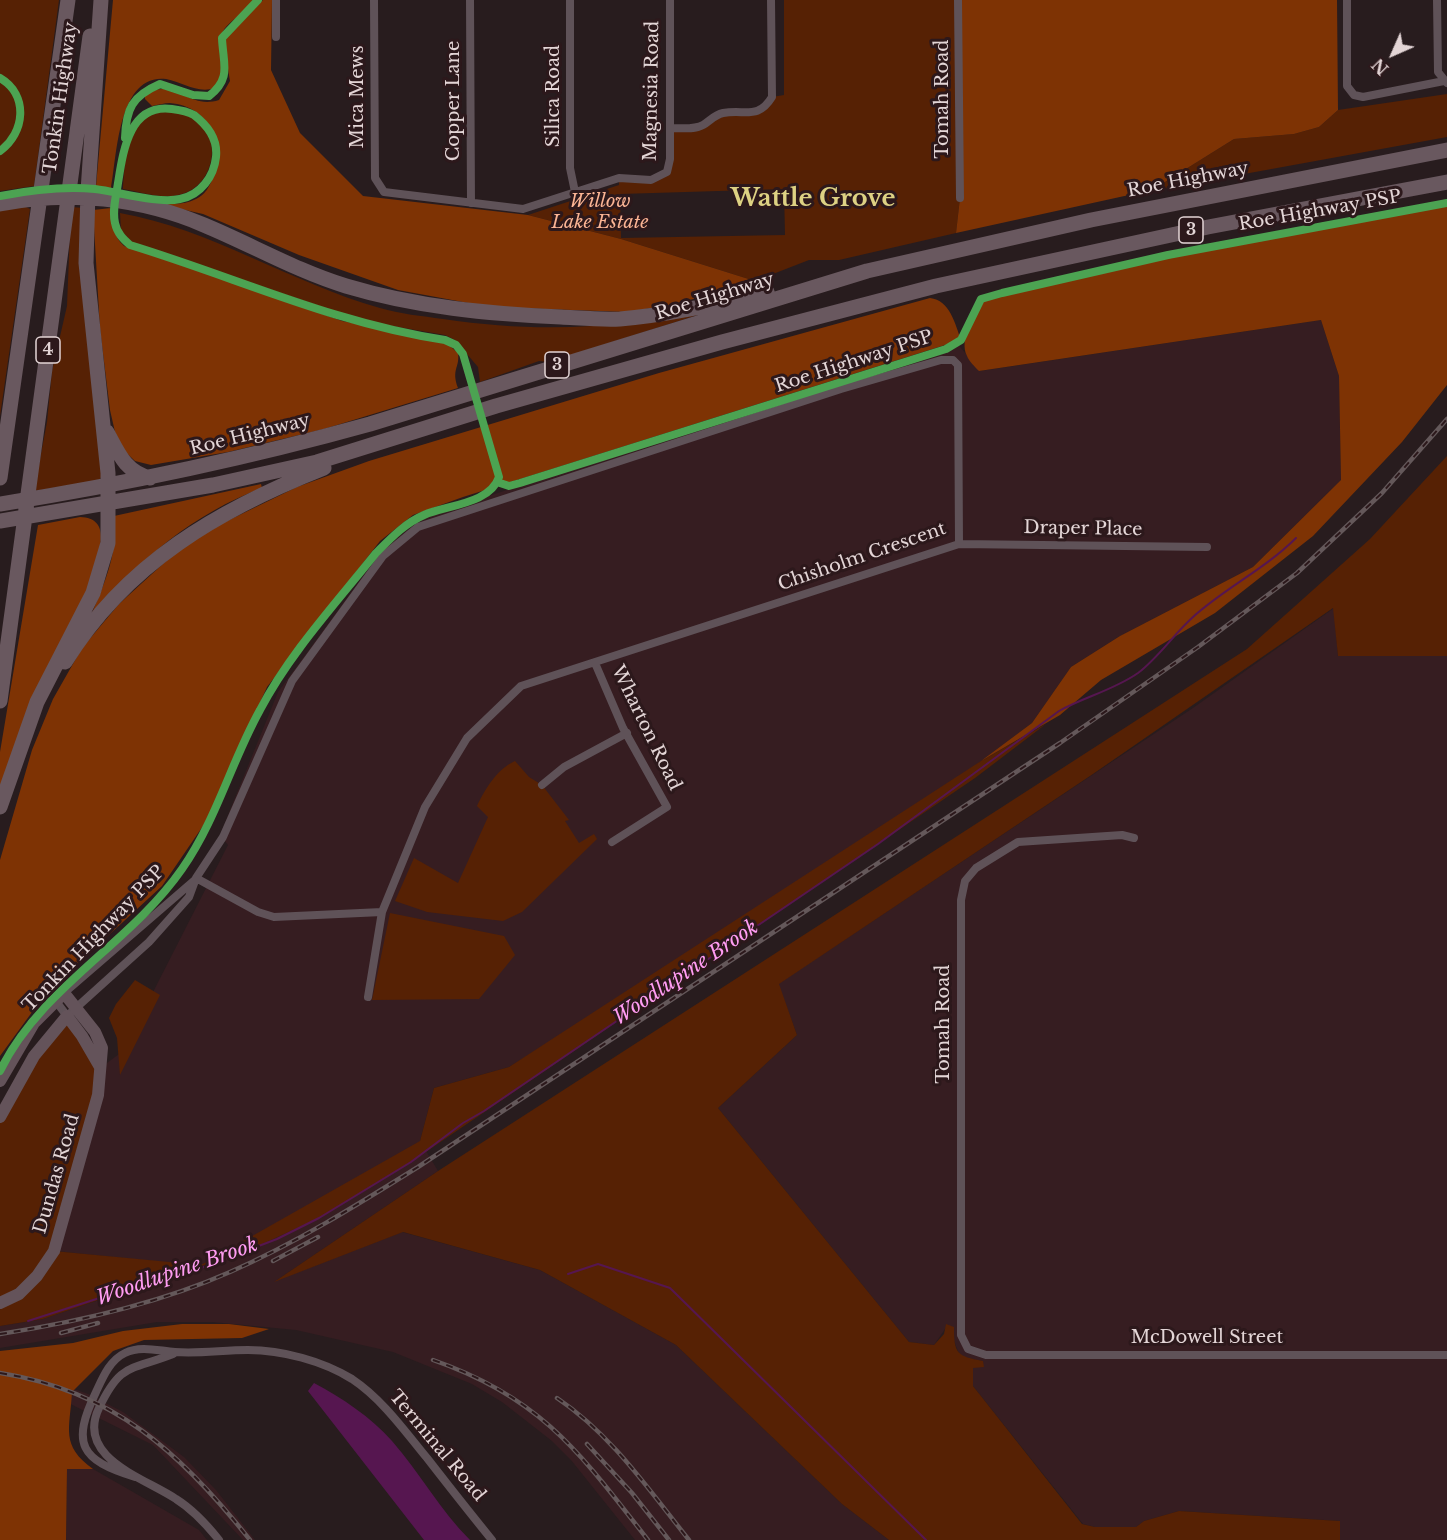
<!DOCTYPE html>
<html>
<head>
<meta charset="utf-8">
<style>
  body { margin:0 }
  #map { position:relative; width:1447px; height:1540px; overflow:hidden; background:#281c1e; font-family:"Libre Baskerville",serif }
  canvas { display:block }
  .north { position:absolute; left:1363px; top:24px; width:60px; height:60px; -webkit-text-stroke:4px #2c181b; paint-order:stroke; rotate:225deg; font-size:16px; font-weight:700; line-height:24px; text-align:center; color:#e3d5d6 }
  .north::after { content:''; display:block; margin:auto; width:21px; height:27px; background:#e3d5d6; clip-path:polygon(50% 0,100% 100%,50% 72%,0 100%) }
</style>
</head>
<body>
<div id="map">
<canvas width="1447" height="1540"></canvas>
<div class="north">N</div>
</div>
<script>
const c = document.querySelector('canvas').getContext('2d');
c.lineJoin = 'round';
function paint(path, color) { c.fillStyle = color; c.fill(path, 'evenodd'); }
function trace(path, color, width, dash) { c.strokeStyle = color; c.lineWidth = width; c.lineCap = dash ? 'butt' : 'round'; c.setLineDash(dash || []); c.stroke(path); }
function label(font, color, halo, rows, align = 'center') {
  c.font = font + ' "Libre Baskerville",serif'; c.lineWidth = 6; c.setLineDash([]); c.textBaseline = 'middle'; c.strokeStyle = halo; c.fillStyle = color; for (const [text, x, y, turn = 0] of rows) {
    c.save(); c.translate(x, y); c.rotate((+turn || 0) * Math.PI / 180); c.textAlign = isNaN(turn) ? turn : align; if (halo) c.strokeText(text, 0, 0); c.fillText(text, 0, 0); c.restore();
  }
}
const built = new Path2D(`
  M 1321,320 L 1339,376 L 1341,480 L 1253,567 L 1120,636 L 1071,667 L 1032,723 L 878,839 L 509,1067 L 434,1088 L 420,1141 L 438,1171 L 277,1280 L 402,1232 L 540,1270 L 676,1345 L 842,1504 L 889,1540 L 635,1540 L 571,1460 L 552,1441 L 502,1402 L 472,1384 L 393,1352 L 296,1330 L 212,1322 L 157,1322 L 0,1348 L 0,1326 L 43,1319 L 199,1266 L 46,1250 L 95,1072 L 123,1051 L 228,845 L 220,835 L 278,692 L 382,550 L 422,518 L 956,342 L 980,371 Z
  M 1334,608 L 1338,656 L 1447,656 L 1447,1540 L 1340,1540 L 1340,1521 L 1179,1511 L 1144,1521 L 1136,1527 L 1095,1527 L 1083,1524 L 973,1386 L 973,1367 L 982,1361 L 965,1358 L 959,1354 L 954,1341 L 954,1327 L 945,1329 L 934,1345 L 909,1342 L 718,1108 L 797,1035 L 778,984 L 1193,708 Z
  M 0,1369 L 48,1380 L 88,1394 L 123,1412 L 184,1457 L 216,1490 L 255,1540 L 243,1540 L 153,1445 Z
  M 67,1469 L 93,1469 L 199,1530 L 207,1540 L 66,1540 Z`);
const green = new Path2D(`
  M 0,0 L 59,0 L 34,186 L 0,191 Z
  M 784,0 L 958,0 L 960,198 L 956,233 L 839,260 L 809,260 L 755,281 L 621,239 L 528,215 L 619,185 L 619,178 L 651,180 L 667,172 L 670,128 L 691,128 L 714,116 L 758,111 L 772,97 L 784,95 ZM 784,189 L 785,235 L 621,238 L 620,194 Z
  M 1447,94 L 1447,137 L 1129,195 L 1165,182 L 1234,139 L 1294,134 L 1319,127 L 1338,110 Z
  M 164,111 C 173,112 183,112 192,116 C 225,135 215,188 178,195 C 161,199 140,192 123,189 C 126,156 124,118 164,111 Z
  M 24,206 L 30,209 L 0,416 L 0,211 Z
  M 71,207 L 84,208 L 102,475 L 99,481 L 34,491 L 47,422 L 52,371 L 67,306 Z
  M 120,213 C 211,229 291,283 380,308 C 400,314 422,316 443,319 C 544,334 623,328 723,307 L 549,362 L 539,361 L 480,382 L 478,367 L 455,340 L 445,335 L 386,325 L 343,314 L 133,243 L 121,231 Z
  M 1447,456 L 1447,656 L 1338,656 L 1333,608 L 1093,774 L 779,984 L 797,1035 L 718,1108 L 909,1342 L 934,1345 L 944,1334 L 946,1324 L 954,1327 C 954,1354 957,1356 983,1361 L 984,1367 L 973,1368 L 973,1386 L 1082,1524 L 1095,1527 L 1136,1527 L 1144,1521 L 1179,1511 L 1340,1521 L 1340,1540 L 889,1540 L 842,1504 L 676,1345 L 540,1270 L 403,1232 L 274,1282 L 438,1171 L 1247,649 L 1370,539 Z
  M 1046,724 L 975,778 L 411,1162 L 319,1218 L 236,1256 L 177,1273 L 43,1319 L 0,1326 L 0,1117 L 67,1016 L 100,1067 L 54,1251 L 201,1265 L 420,1141 L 434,1088 L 509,1067 L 981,761 Z
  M 515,761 L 529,777 L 542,785 L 569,820 L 565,821 L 579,843 L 594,834 L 597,839 L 522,912 L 503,921 L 427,912 L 395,901 L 414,858 L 458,883 L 488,817 L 477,806 C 485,789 497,769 515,761 Z
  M 390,913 L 504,936 L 515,955 L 479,999 L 372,1000 Z
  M 135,980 L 160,995 L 120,1075 L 117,1038 L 109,1018 L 116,1004 Z`);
const forest = new Path2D(`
  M 113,0 L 256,0 C 247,14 224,21 221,37 C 217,55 228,72 215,88 C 197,94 183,82 166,79 C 118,73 117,156 111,188 L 96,186 Z
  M 263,0 L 272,0 L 271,70 L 300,133 L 363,196 L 528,215 L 621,239 L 755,281 L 676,304 L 627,312 L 490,307 L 398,290 L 299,255 L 203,214 L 141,200 C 159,202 179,208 196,199 C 205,195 209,187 213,178 C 228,145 209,106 170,103 C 164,103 158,105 152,106 L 145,99 L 145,94 C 178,77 187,110 219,100 L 230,81 L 224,46 L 226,38 Z
  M 958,0 L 1337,0 L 1338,110 L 1319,127 L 1294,134 L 1234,139 L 1165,182 L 1129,195 L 956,233 L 960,198 Z
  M 1447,203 L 1447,385 L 1402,442 L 1313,536 L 1215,613 L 1101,680 L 1060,715 L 981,761 L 1032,723 L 1071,667 L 1120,636 L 1253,567 L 1341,480 L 1339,376 L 1321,320 L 979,371 C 975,367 969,361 967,356 C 959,341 973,312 981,299 L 1168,255 Z
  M 111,208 C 111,220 114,238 124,246 L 208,273 L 342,321 L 444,341 L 458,353 C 460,368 451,369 458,388 L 324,429 L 228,452 L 151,465 L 135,461 L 118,445 L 110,410 L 100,329 L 93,210 Z
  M 930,298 C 950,300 955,324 961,340 L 463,497 L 413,515 L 380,541 L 267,687 L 207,820 L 162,886 L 46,993 L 0,1056 L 0,860 L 32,750 L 53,699 L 82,648 L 119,604 L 176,552 L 221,524 L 297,487 L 369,461 L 659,373 Z
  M 261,484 L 262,488 C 194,513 140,560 92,613 C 105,583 119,549 114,516 Z
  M 80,517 C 112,518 99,550 95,572 L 0,786 L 0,752 L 38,525 Z
  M 182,1324 L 229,1324 L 269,1329 L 242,1338 L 144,1340 L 113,1351 L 72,1392 C 70,1429 60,1445 93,1469 L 67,1469 L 66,1540 L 0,1540 L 0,1351 L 73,1343 L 123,1331 Z`);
const water = new Path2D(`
  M 314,1383 C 342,1398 371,1417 392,1441 C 420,1473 440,1510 470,1540 L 424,1540 L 308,1391 Z`);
const stream = new Path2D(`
  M 568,1274 L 598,1264 L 670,1288 L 926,1540
  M 28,1321 L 177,1273 L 201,1268 L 277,1239 L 319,1218 L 411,1162 L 463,1123 L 484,1111 L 878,844 L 1059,711 C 1084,697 1114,690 1138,673 C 1159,657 1173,635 1193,617 C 1225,588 1265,569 1296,538`);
const street = new Path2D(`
  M 276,0 L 276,37
  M 374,0 L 375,178 L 384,192 L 523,209 L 619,178 L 651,180 L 667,172 L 670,159 L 670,0
  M 470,0 L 471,203
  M 570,0 L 570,168 L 575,192
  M 958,0 L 960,198
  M 1347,0 L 1347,86 L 1354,95 L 1363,97 L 1444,81
  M 1437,0 L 1438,72 L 1447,83
  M 670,128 C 681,128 694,130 703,125 C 710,121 714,115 723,113 C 745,109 758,120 772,97 L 771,0
  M 959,544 L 1207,547
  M 595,663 L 623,728 L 667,807 L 612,842
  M 542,785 L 564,767 L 627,733
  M 1134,838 L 1122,835 L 1018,842 L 976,868 L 965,881 L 961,900 L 961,1335 L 968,1349 L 986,1355 L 1447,1355
  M 64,993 L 196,879
  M 368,997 L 382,912
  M 55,1000 L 67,1016 L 149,942 L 189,897 L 196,878 L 223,837 L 292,681 L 383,556 L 418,527 L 841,389 L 941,360 L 953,360 L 958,365 L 959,544 L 521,686 L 467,738 L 425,807 L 382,912 L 274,917 L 258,912 L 196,878
  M 173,1354 C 130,1371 121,1362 99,1408 C 75,1458 145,1478 176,1499 C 192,1509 207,1525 219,1540
  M 135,1477 C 80,1460 71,1444 96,1392 C 103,1377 110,1360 125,1353 C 141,1345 159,1351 175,1352 C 199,1354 223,1350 248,1350 C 282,1350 323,1361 352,1379 C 382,1399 404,1430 427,1458 C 448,1485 470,1513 492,1540`);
const secondary = new Path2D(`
  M 0,1081 L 34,1023 L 64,993 L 95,1032 L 102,1048 L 98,1095 L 54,1251 L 37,1276 L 19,1294 L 0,1303
  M 0,1117 L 34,1056 L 67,1016 L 82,1036 L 100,1067`);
const highway = new Path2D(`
  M 0,204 C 68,190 141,198 204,225 C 252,245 297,271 346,286 C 416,307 489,314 561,317 C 580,318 601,320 620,319 C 670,315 718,303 767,292
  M 107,432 C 118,452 125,472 150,478
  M 0,478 L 68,0
  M 0,504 C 125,484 248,458 370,424 L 867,271 L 1091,220 L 1447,150
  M 0,521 L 213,485 L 317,462 L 496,406 L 722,342 L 936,286 L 1208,227 L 1447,182
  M 65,662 C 126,563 220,509 324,468
  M 0,701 L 90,36
  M 0,807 L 37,702 L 93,593 L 108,543 L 108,473 L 86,263 L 88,191 L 101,0`);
const rail = new Path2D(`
  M 273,1261 L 318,1237
  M 61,1333 L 98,1323
  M 0,1334 C 77,1322 158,1304 230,1272 C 296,1243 357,1205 418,1167 L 1060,743 L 1198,647 L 1297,573 L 1382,493 L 1447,419
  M 433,1360 C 542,1398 580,1453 648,1540
  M 0,1373 C 114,1391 181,1453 250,1540
  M 557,1398 C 612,1435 648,1489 689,1540
  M 587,1444 L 632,1493 L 669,1540`);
const cycleway = new Path2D(`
  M 0,78 C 29,95 25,133 0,151
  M 125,138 C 126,109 132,96 160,84 L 193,95 L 209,96 C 232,78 223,64 222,38 L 258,0
  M 0,196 C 31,190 64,186 95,189 C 119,192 158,204 180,199 C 201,195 214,176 216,157 C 218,139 207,125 194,115 C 187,111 180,110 172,109 C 129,103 123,152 118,183 C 116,197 112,210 115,223 C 117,233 123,239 130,245 C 238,278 333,323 445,340 L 456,345 L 463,354 L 499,477 C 490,504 447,505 424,515 C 405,523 390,539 376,553 C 337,602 289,654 260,710 C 231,762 217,819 182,869 C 130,944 41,987 0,1071
  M 497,482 L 509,486 L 520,483 L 946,349 L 961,340 L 981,299 L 1002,293 L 1168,255 L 1447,203`);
const shields = [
  [1191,230,24],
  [48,350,24],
  [557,365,24]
];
const shieldNames = [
  ["3",1191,230],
  ["4",48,350],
  ["3",557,365]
];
const streetNames = [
  ["Magnesia Road",652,91,-89],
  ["Silica Road",554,96,-90],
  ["Mica Mews",358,97,-90],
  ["Tonkin Highway",61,98,-82],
  ["Tomah Road",943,99,-90],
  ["Copper Lane",454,101,-90],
  ["Roe Highway",1188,180,-11],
  ["Roe Highway PSP",1320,211,-10],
  ["Roe Highway",715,297,-17],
  ["Roe Highway PSP",854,362,-18],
  ["Roe Highway",250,435,-14],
  ["Draper Place",1083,529,1],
  ["Chisholm Crescent",862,557,-19],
  ["Wharton Road",646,728,64],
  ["Tonkin Highway PSP",94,939,-46],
  ["Tomah Road",944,1024,-90],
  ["Dundas Road",57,1174,-74],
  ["McDowell Street",1207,1338],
  ["Terminal Road",437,1446,50]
];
const parkNames = [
  ["Willow",600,202],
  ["Lake Estate",600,223]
];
const waterNames = [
  ["Woodlupine Brook",686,973,-34],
  ["Woodlupine Brook",177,1272,-19]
];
const districtNames = [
  ["Wattle Grove",813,199]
];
paint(built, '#361d21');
paint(green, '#562104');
paint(forest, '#7e3304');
paint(water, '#561650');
trace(stream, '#561650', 2);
trace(street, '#5f5258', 8);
trace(secondary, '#64535a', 12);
trace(highway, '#69585f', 15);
trace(rail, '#64585a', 4.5);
trace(rail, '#2c181b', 2, [7]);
trace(cycleway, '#4ca352', 8);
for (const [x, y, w] of shields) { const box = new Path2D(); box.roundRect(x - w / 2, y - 13, w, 26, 4.5); c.fillStyle = '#2c181b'; c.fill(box); trace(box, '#e3d5d6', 1.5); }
label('bold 16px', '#e3d5d6', null, shieldNames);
label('18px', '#e3d5d6', '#2c181b', streetNames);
label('italic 18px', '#fbb494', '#2c181b', parkNames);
label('italic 20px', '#ff9cf2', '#2c181b', waterNames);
label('bold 24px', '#ddd183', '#2c181b', districtNames);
</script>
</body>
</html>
